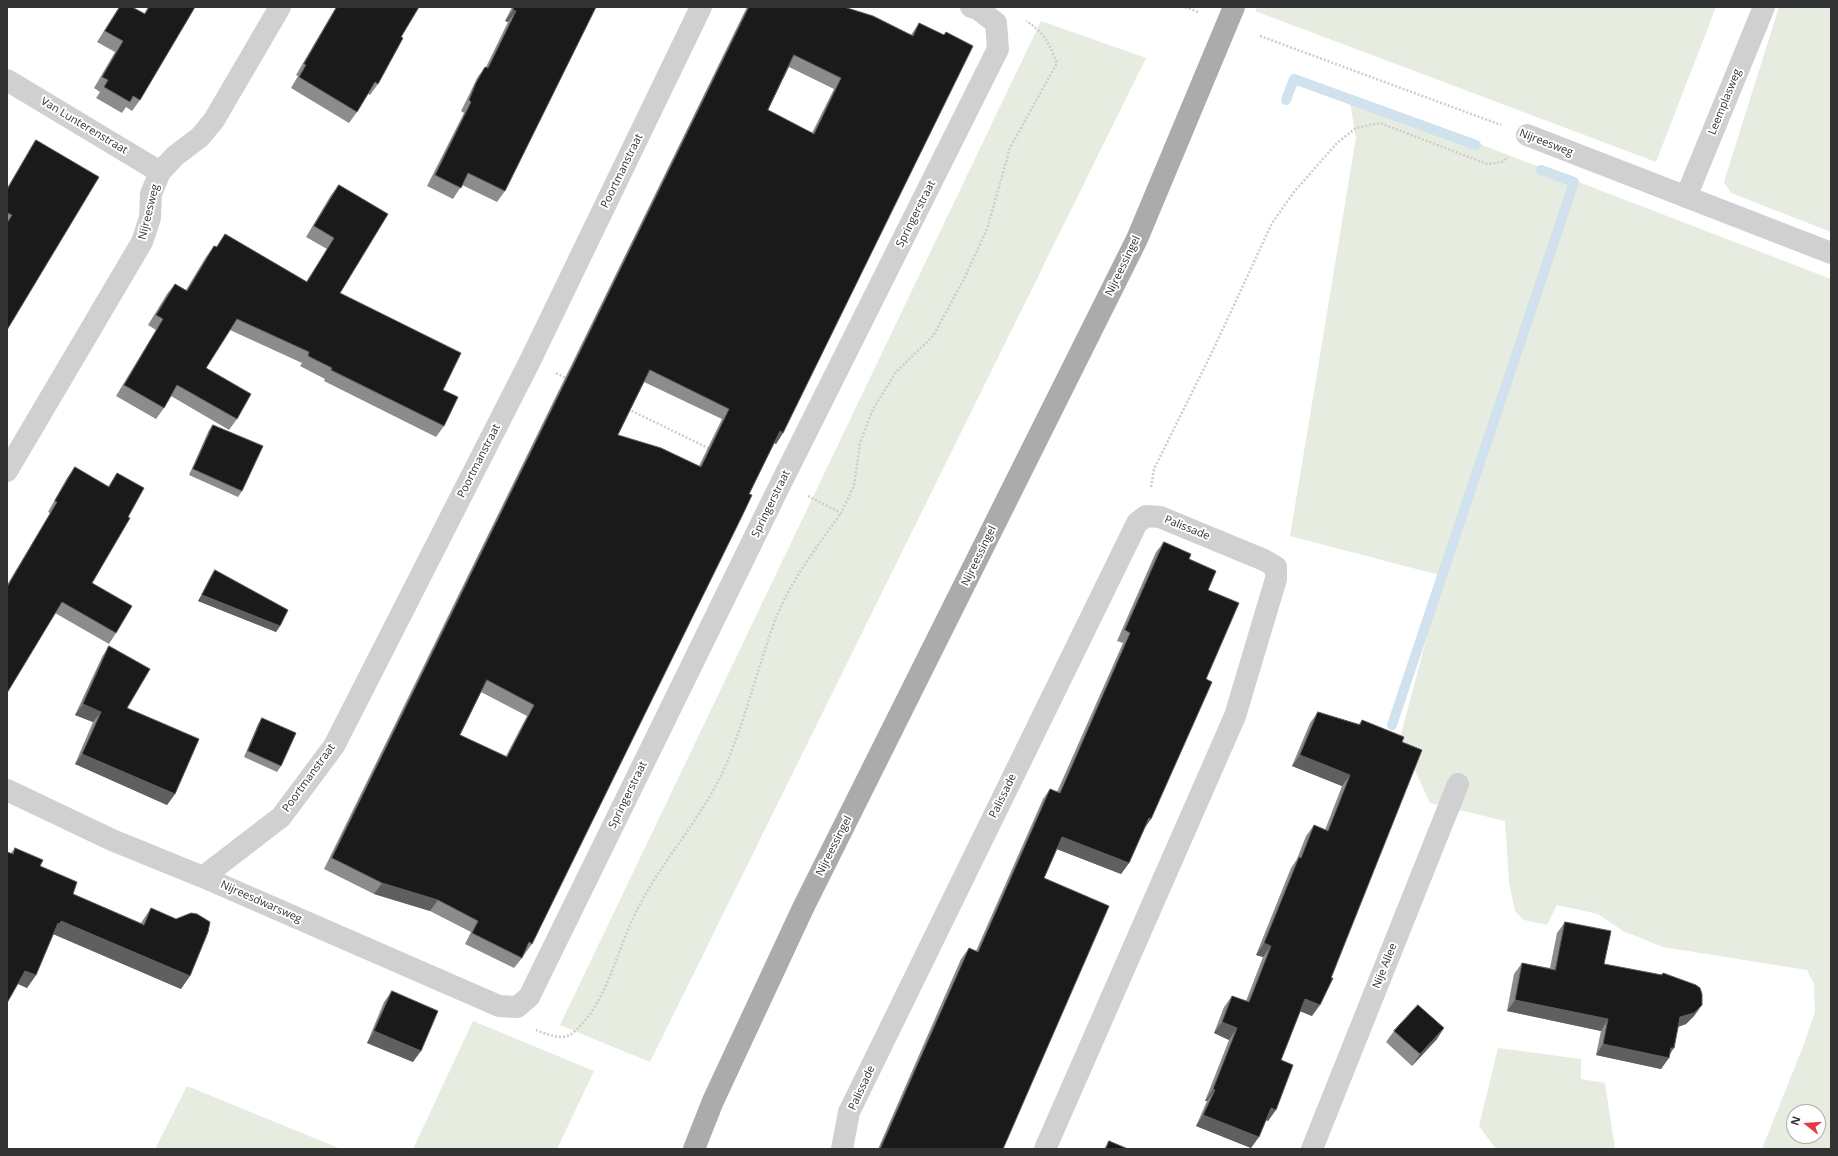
<!DOCTYPE html>
<html>
<head>
<meta charset="utf-8">
<style>
  body { margin:0 }
  #map { position:relative; width:1838px; height:1156px; overflow:hidden; background:#fff; font-family:"Open Sans",sans-serif }
  canvas { display:block }
  .frame { position:absolute; inset:0; border:8px solid #333; pointer-events:none }
  .north { position:absolute; left:1786px; top:1104px; width:40px; height:40px; box-sizing:border-box; background:#fff; border:1px solid #adadad; border-radius:50%; rotate:287deg; font-size:11px; font-weight:700; line-height:16px; text-align:center; color:#333 }
  .north::after { content:''; display:block; margin:auto; width:14px; height:18px; background:#e63946; clip-path:polygon(50% 0,100% 100%,50% 72%,0 100%) }
</style>
</head>
<body>
<div id="map">
<canvas width="1838" height="1156"></canvas>
<div class="frame"></div>
<div class="north">N</div>
</div>
<script>
const c = document.querySelector('canvas').getContext('2d');
c.lineJoin = 'round';
function paint(path, color) { c.fillStyle = color; c.fill(path, 'evenodd'); }
function trace(path, color, width, dash) { c.strokeStyle = color; c.lineWidth = width; c.lineCap = dash ? 'butt' : 'round'; c.setLineDash(dash || []); c.stroke(path); }
function label(font, color, halo, rows, align = 'center') {
  c.font = font + ' "Open Sans",sans-serif'; c.lineWidth = 4; c.setLineDash([]); c.textBaseline = 'middle'; c.strokeStyle = halo; c.fillStyle = color; for (const [text, x, y, turn = 0] of rows) {
    c.save(); c.translate(x, y); c.rotate((+turn || 0) * Math.PI / 180); c.textAlign = isNaN(turn) ? turn : align; if (halo) c.strokeText(text, 0, 0); c.fillText(text, 0, 0); c.restore();
  }
}
const green = new Path2D(`
  M 1257,7 L 1716,7 L 1656,162 L 1255,11 Z
  M 1779,7 L 1831,7 L 1831,232 L 1731,193 L 1724,182 Z
  M 1041,21 L 1146,58 L 650,1062 L 560,1025 Z
  M 1352,95 L 1831,279 L 1831,1149 L 1762,1149 L 1804,1044 L 1815,1012 L 1814,984 L 1807,970 L 1663,947 L 1623,931 L 1598,914 L 1557,905 L 1547,925 L 1524,920 L 1515,911 L 1509,882 L 1505,821 L 1430,803 L 1400,738 L 1443,576 L 1290,536 L 1356,138 L 1350,103 ZM 1794,1112 L 1818,1112 L 1818,1136 L 1794,1136 Z
  M 473,1021 L 594,1071 L 557,1149 L 413,1149 Z
  M 1498,1048 L 1581,1059 L 1581,1079 L 1605,1083 L 1615,1149 L 1496,1149 L 1479,1126 Z
  M 187,1086 L 341,1149 L 155,1149 Z`);
const stream = new Path2D(`
  M 1286,100 L 1294,79 L 1476,145
  M 1392,725 L 1574,182 L 1541,170`);
const path = new Path2D(`
  M 1185,7 L 1198,12
  M 1260,36 L 1501,125
  M 556,373 L 568,379
  M 628,409 L 710,449
  M 1151,487 L 1154,469 L 1215,346 L 1272,223 L 1294,192 L 1337,143 L 1356,128 L 1380,123 L 1487,164 L 1502,162 L 1508,157
  M 808,496 L 841,513 L 854,486 L 860,443 L 873,409 L 896,372 L 933,336 L 963,281 L 987,229 L 1010,148 L 1057,63 C 1049,43 1044,32 1026,21
  M 536,1030 C 547,1034 563,1042 574,1032 C 608,1002 616,951 636,912 C 661,861 702,819 725,767 C 745,720 757,671 774,623 C 789,583 816,548 841,513`);
const minor = new Path2D(`
  M 7,80 L 160,172
  M 1527,135 L 1831,253
  M 1686,197 L 1764,7
  M 7,471 L 142,242 L 150,218 L 151,194 L 160,172 L 175,156 L 200,137 L 214,120 L 280,7
  M 7,790 L 112,840 L 203,877 L 499,1006 L 517,1007 L 529,997 L 781,483 L 998,49 L 996,23 L 978,9 L 971,7
  M 203,877 L 281,817 L 334,746 L 530,361 L 701,7
  M 842,1149 L 849,1112 L 1137,523 L 1146,516 L 1160,517 L 1264,560 L 1276,567 L 1276,579 L 1235,716 L 1045,1149
  M 1312,1149 L 1458,784`);
const major = new Path2D(`
  M 694,1149 L 713,1101 L 804,906 L 1137,239 L 1234,7`);
const wall = new Path2D(`
  M 119,7 L 132,7 L 144,14 L 148,7 L 195,7 L 140,100 L 132,111 L 126,107 L 122,113 L 96,98 L 100,92 L 94,88 L 115,52 L 97,42 Z
  M 336,7 L 418,7 L 401,37 L 378,84 L 370,95 L 368,94 L 357,112 L 349,123 L 291,88 L 298,76 L 296,75 Z
  M 512,7 L 596,7 L 505,191 L 497,202 L 462,185 L 453,199 L 427,186 L 464,113 L 461,111 L 469,95 L 477,78 L 485,67 L 486,67 L 508,22 L 505,21 Z
  M 747,7 L 844,7 L 911,35 L 919,23 L 944,35 L 946,32 L 783,433 L 776,444 L 774,443 L 532,944 L 524,955 L 523,954 L 522,958 L 514,968 L 465,944 L 471,932 L 430,911 L 374,894 L 324,869 ZM 789,67 L 834,89 L 812,133 L 768,110 ZM 644,382 L 722,419 L 699,466 L 618,435 ZM 481,692 L 527,716 L 506,756 L 460,735 Z
  M 36,140 L 7,330 L 7,188 L 29,151 Z
  M 339,185 L 340,293 L 443,390 L 444,426 L 436,437 L 324,381 L 325,379 L 300,366 L 302,363 L 230,330 L 206,368 L 237,419 L 229,430 L 171,396 L 164,408 L 156,419 L 116,396 L 156,330 L 148,325 L 167,294 L 175,284 L 186,290 L 206,257 L 214,246 L 216,247 L 225,234 L 306,282 L 327,249 L 306,237 L 331,195 Z
  M 213,425 L 242,491 L 238,497 L 189,475 L 209,430 Z
  M 75,467 L 108,487 L 117,473 L 92,583 L 116,633 L 109,644 L 55,613 L 7,693 L 7,585 L 50,513 L 48,512 L 67,478 Z
  M 1164,542 L 1189,559 L 1208,590 L 1206,679 L 1129,863 L 1121,874 L 1057,849 L 1044,878 L 1003,1149 L 878,1149 L 961,959 L 969,948 L 976,951 L 1043,799 L 1050,789 L 1057,792 L 1123,643 L 1117,641 L 1156,552 Z
  M 215,570 L 280,626 L 276,632 L 198,601 L 211,576 Z
  M 109,646 L 127,708 L 175,794 L 167,805 L 75,764 L 93,722 L 75,715 L 102,657 Z
  M 1318,712 L 1359,724 L 1362,720 L 1312,1016 L 1300,1011 L 1281,1060 L 1268,1121 L 1266,1120 L 1251,1148 L 1196,1126 L 1207,1101 L 1205,1101 L 1229,1040 L 1214,1033 L 1224,1007 L 1232,996 L 1246,1001 L 1263,957 L 1256,955 L 1291,868 L 1297,859 L 1306,836 L 1314,825 L 1325,830 L 1342,786 L 1292,766 L 1310,723 Z
  M 262,718 L 281,766 L 277,772 L 244,757 L 258,724 Z
  M 15,848 L 40,866 L 73,894 L 141,923 L 151,908 L 181,989 L 53,934 L 36,975 L 27,988 L 18,984 L 11,853 Z
  M 1565,922 L 1604,964 L 1661,975 L 1663,973 L 1702,1005 L 1694,1016 L 1686,1024 L 1678,1027 L 1670,1054 L 1661,1069 L 1596,1055 L 1601,1031 L 1507,1011 L 1514,974 L 1522,963 L 1550,968 L 1557,933 Z
  M 392,991 L 413,1062 L 367,1043 L 384,1002 Z
  M 1394,1031 L 1437,1039 L 1412,1066 L 1386,1042 Z
  M 1109,1141 L 1128,1149 L 1104,1149 Z`);
const shadedWall = new Path2D(`
  M 513,10 L 516,11 L 508,22 L 505,21 Z
  M 780,431 L 783,433 L 776,444 L 772,442 Z
  M 202,595 L 280,626 L 276,632 L 198,601 Z
  M 83,704 L 101,712 L 93,722 L 75,715 Z
  M 82,754 L 175,794 L 167,805 L 75,764 Z
  M 1300,755 L 1350,775 L 1342,786 L 1292,766 Z
  M 1149,818 L 1151,819 L 1144,829 Z
  M 1062,837 L 1129,863 L 1121,874 L 1054,848 Z
  M 382,883 L 438,900 L 430,911 L 374,894 Z
  M 61,921 L 190,976 L 181,989 L 53,934 L 58,923 Z
  M 1264,943 L 1271,946 L 1263,957 L 1256,955 Z
  M 25,971 L 36,975 L 27,988 L 16,983 Z
  M 1305,999 L 1320,1005 L 1312,1016 L 1297,1010 Z
  M 1515,1000 L 1608,1019 L 1601,1031 L 1507,1011 Z
  M 1702,1005 L 1694,1016 L 1686,1024 L 1672,1029 L 1680,1017 Z
  M 1222,1022 L 1237,1028 L 1229,1040 L 1214,1033 Z
  M 1444,1028 L 1437,1039 L 1412,1066 L 1420,1054 Z
  M 374,1031 L 421,1051 L 413,1062 L 367,1043 Z
  M 1603,1044 L 1671,1048 L 1674,1048 L 1667,1058 L 1669,1058 L 1661,1069 L 1596,1055 Z
  M 1213,1089 L 1215,1090 L 1207,1101 L 1205,1101 Z
  M 1271,1108 L 1276,1110 L 1268,1121 L 1263,1119 Z
  M 1203,1115 L 1259,1137 L 1251,1148 L 1196,1126 Z`);
const building = new Path2D(`
  M 120,7 L 132,7 L 145,14 L 149,7 L 195,7 L 140,100 L 133,96 L 130,102 L 104,87 L 108,80 L 102,77 L 123,41 L 105,31 Z
  M 337,7 L 419,7 L 401,37 L 403,38 L 378,84 L 375,82 L 357,112 L 299,77 L 306,65 L 304,64 Z
  M 514,7 L 596,7 L 505,191 L 468,173 L 461,188 L 435,175 L 471,102 L 469,100 L 476,83 L 485,67 L 488,68 L 516,11 L 513,10 Z
  M 749,7 L 844,7 L 873,16 L 913,36 L 919,23 L 944,35 L 946,32 L 973,46 L 783,433 L 780,431 L 749,494 L 752,495 L 744,512 L 532,944 L 529,942 L 522,958 L 472,933 L 478,921 L 438,900 L 382,883 L 332,858 ZM 794,55 L 841,78 L 814,134 L 768,110 ZM 650,370 L 729,409 L 701,467 L 661,448 L 618,435 ZM 487,680 L 534,705 L 507,757 L 460,735 Z
  M 36,140 L 99,177 L 7,330 L 7,223 L 12,215 L 7,213 L 7,190 Z
  M 339,185 L 388,214 L 340,293 L 461,353 L 443,390 L 458,397 L 444,426 L 331,370 L 332,368 L 308,356 L 309,352 L 237,319 L 206,368 L 251,394 L 237,419 L 177,385 L 164,408 L 124,385 L 163,319 L 156,315 L 175,284 L 187,291 L 214,246 L 217,247 L 225,234 L 307,282 L 334,238 L 314,226 Z
  M 213,425 L 263,446 L 242,491 L 193,469 Z
  M 75,467 L 109,487 L 117,473 L 144,488 L 128,517 L 130,518 L 92,583 L 132,606 L 116,633 L 62,602 L 7,693 L 7,587 L 57,502 L 55,501 Z
  M 1164,542 L 1191,554 L 1189,559 L 1216,571 L 1208,590 L 1239,603 L 1206,679 L 1212,682 L 1151,819 L 1149,818 L 1129,863 L 1062,837 L 1044,878 L 1109,906 L 1003,1149 L 880,1149 L 969,948 L 978,952 L 1050,789 L 1060,793 L 1130,633 L 1125,630 Z
  M 215,570 L 288,610 L 280,626 L 202,595 Z
  M 109,646 L 150,669 L 127,708 L 199,739 L 175,794 L 82,754 L 101,712 L 83,704 Z
  M 1318,712 L 1360,725 L 1362,720 L 1404,737 L 1402,742 L 1422,750 L 1331,978 L 1333,978 L 1320,1005 L 1305,999 L 1281,1060 L 1293,1065 L 1276,1110 L 1271,1108 L 1259,1137 L 1203,1115 L 1215,1090 L 1213,1089 L 1237,1028 L 1222,1022 L 1232,996 L 1249,1002 L 1271,946 L 1264,943 L 1299,857 L 1301,858 L 1314,825 L 1328,831 L 1350,775 L 1300,755 Z
  M 262,718 L 296,733 L 281,766 L 248,751 Z
  M 15,848 L 43,860 L 40,866 L 77,882 L 73,894 L 144,925 L 151,908 L 176,919 L 191,913 L 197,914 L 210,922 L 208,932 L 190,976 L 61,921 L 60,924 L 58,923 L 36,975 L 25,971 L 7,1003 L 7,852 L 13,854 Z
  M 1565,922 L 1611,931 L 1604,964 L 1662,975 L 1663,973 L 1696,985 L 1700,988 L 1702,994 L 1702,1005 L 1694,1013 L 1680,1017 L 1674,1048 L 1671,1048 L 1669,1058 L 1603,1044 L 1608,1019 L 1515,1000 L 1522,963 L 1555,970 Z
  M 392,991 L 438,1011 L 421,1051 L 374,1031 Z
  M 1418,1005 L 1444,1028 L 1420,1054 L 1394,1031 Z
  M 1109,1141 L 1128,1149 L 1106,1149 Z`);
const streetNames = [
  ["Leemplasweg",1725,102,-68],
  ["Van Lunterenstraat",84,126,31],
  ["Nijreesweg",1546,143,21],
  ["Poortmanstraat",622,171,-64],
  ["Nijreesweg",149,212,-76],
  ["Springerstraat",916,214,-63],
  ["Nijreessingel",1123,266,-64],
  ["Poortmanstraat",479,461,-63],
  ["Springerstraat",771,504,-64],
  ["Palissade",1187,528,22],
  ["Nijreessingel",979,556,-64],
  ["Poortmanstraat",309,778,-54],
  ["Springerstraat",628,795,-64],
  ["Palissade",1003,796,-64],
  ["Nijreessingel",834,846,-63],
  ["Nijreesdwarsweg",261,902,24],
  ["Nije Allee",1385,966,-68],
  ["Palissade",862,1088,-65]
];
paint(green, '#e6ecdf');
trace(stream, '#cfe2ee', 10);
trace(path, '#cdcdcd', 2.5, [2, 2]);
trace(minor, '#d0d0d0', 22);
trace(major, '#ababab', 22);
paint(wall, '#8c8c8c');
paint(shadedWall, '#5f5f5f');
paint(building, '#1a1a1a');
trace(building, '#5f5f5f', 1);
label('11px', '#333', '#fff', streetNames);
</script>
</body>
</html>
